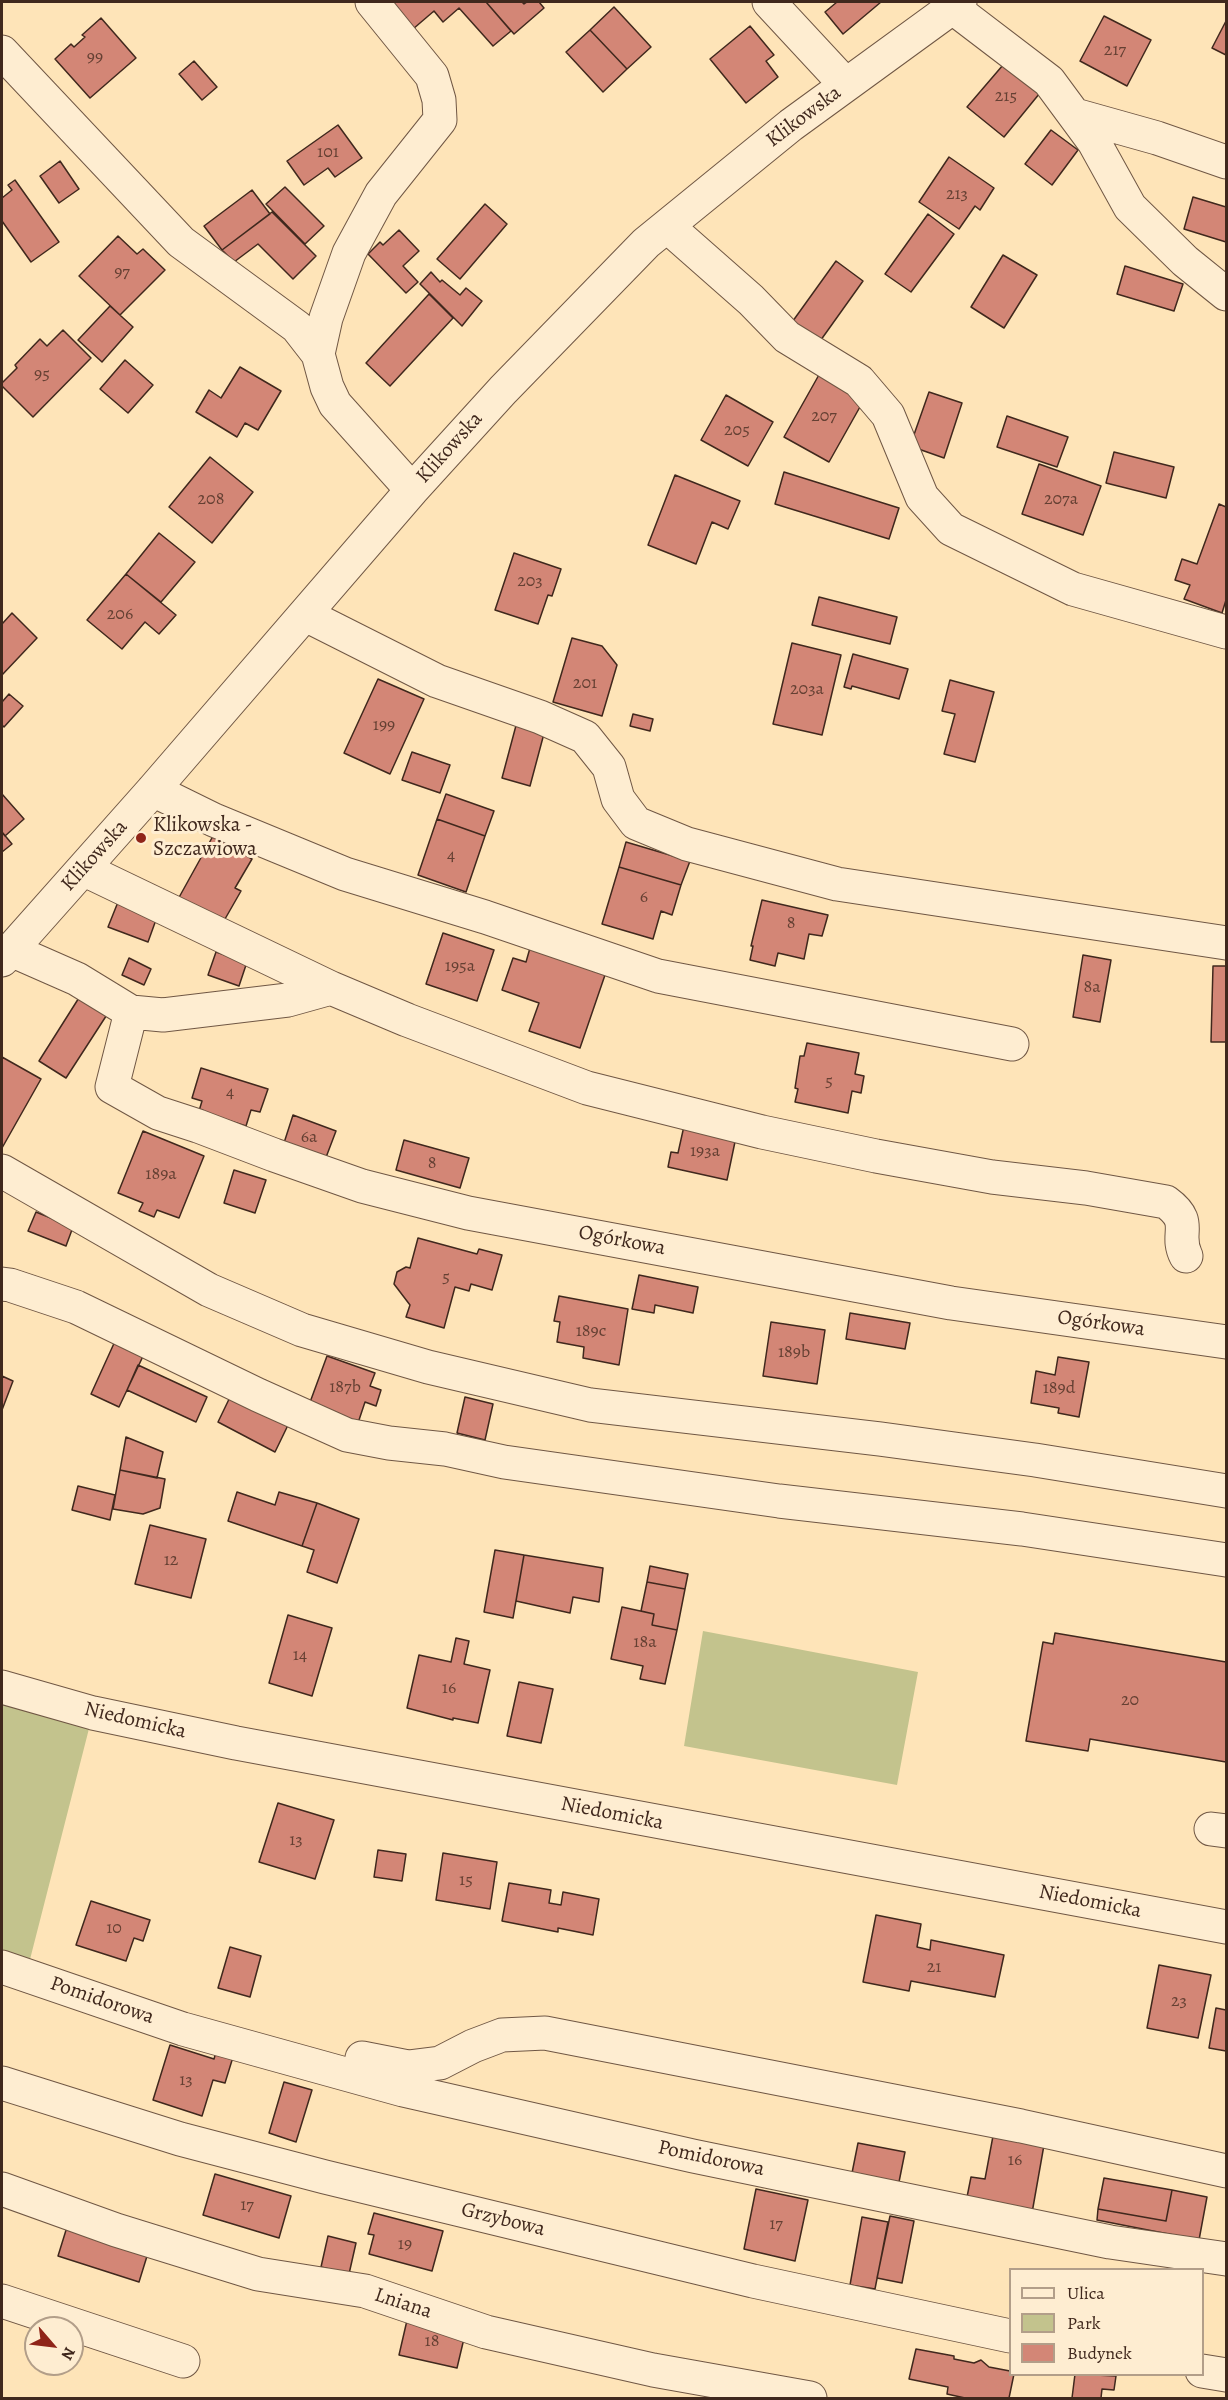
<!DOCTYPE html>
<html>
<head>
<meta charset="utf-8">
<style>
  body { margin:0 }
  #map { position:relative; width:1228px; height:2400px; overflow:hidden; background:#fee4b8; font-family:Alegreya,serif }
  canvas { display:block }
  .frame { position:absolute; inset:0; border:3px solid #40281d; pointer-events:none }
  .legend { position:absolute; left:1009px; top:2268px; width:195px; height:108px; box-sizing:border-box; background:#feedd1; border:2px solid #b29e89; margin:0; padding:8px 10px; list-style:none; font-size:18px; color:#40281d }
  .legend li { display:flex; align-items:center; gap:12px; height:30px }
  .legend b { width:30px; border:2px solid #b29e89 }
  .north { position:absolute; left:24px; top:2316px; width:60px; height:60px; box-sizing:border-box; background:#feedd1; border:2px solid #b29e89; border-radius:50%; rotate:118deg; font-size:16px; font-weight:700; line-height:24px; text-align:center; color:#40281d }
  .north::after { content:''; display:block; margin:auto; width:21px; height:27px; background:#8f2418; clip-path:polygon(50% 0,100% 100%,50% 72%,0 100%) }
</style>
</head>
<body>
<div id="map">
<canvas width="1228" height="2400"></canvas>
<div class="frame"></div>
<ul class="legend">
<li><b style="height:8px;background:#feedd1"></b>Ulica</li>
<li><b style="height:16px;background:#c3c38d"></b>Park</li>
<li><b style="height:16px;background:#d38676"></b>Budynek</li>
</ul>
<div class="north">N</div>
</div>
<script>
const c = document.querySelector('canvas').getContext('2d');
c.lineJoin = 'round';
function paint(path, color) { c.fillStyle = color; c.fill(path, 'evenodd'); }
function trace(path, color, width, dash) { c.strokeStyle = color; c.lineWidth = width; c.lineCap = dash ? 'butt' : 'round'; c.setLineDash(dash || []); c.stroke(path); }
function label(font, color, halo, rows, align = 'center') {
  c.font = font + ' Alegreya,serif'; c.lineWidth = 6; c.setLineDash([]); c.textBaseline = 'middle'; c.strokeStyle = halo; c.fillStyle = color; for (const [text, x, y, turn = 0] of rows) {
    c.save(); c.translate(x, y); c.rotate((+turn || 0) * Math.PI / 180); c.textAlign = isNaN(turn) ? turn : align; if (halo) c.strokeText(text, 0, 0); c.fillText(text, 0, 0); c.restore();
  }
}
const green = new Path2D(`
  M 703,1631 L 918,1672 L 897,1785 L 684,1746 Z
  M 2,1687 L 93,1713 L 26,1975 L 2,1967 Z`);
const building = new Path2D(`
  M 393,2 L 486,2 L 511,31 L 493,46 L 459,8 L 443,22 L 434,11 L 413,29 L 391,3 Z
  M 486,2 L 522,2 L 524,4 L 527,2 L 539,2 L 544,8 L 514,34 Z
  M 837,2 L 881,2 L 843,34 L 825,12 Z
  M 614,7 L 651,47 L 627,69 L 590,30 Z
  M 1104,16 L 1151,40 L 1127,86 L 1080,61 Z
  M 101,18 L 136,58 L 90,98 L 55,59 L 71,44 L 74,47 L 85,37 L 82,35 Z
  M 1226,21 L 1226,55 L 1212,48 Z
  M 750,26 L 774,55 L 766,61 L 778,77 L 746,103 L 710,59 Z
  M 590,30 L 627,69 L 603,92 L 566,52 Z
  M 1009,58 L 1044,88 L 1004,137 L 967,107 Z
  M 194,61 L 217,87 L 202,100 L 179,74 Z
  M 338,125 L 362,158 L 335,177 L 328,168 L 304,185 L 287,161 Z
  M 1051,130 L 1078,150 L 1052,185 L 1025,164 Z
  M 949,157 L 994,188 L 980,210 L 975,206 L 959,229 L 919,202 Z
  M 60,161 L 79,189 L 59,203 L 40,176 Z
  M 15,180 L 59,242 L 31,262 L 2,221 L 2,198 L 12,190 L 8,185 Z
  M 285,187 L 324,226 L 305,244 L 266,204 Z
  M 252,190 L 270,214 L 222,250 L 204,226 Z
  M 1193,197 L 1226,207 L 1226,242 L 1184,229 Z
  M 485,204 L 507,224 L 460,279 L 437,259 Z
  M 272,212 L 316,256 L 293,279 L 258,244 L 234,262 L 222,250 Z
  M 928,214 L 954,234 L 911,292 L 885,274 Z
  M 399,230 L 419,251 L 403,266 L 418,282 L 406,293 L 368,254 L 380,242 L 383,245 Z
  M 118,236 L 137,254 L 143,249 L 165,270 L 120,315 L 79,276 Z
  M 1003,255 L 1037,275 L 1004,328 L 971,307 Z
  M 836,261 L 863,281 L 818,344 L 790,325 Z
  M 1125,266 L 1183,284 L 1174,311 L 1117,294 Z
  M 431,272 L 440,282 L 442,280 L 460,295 L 466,288 L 482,301 L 462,326 L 420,284 Z
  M 429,294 L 453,318 L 390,386 L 366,363 Z
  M 110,306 L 133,327 L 102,362 L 78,340 Z
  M 63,330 L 91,358 L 33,417 L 2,386 L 2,383 L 17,368 L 15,365 L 40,339 L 47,346 Z
  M 125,360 L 153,385 L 128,413 L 100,389 Z
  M 240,367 L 281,391 L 258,430 L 245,423 L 237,437 L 196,412 L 209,390 L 221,398 Z
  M 820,373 L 865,398 L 829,462 L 784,437 Z
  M 929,392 L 962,403 L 944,458 L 910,446 Z
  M 726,395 L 773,422 L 748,466 L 701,440 Z
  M 1007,416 L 1068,437 L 1057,467 L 997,447 Z
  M 1114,452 L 1174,467 L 1166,498 L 1106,483 Z
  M 210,457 L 253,492 L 212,543 L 169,507 Z
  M 1039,464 L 1101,486 L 1083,535 L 1022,514 Z
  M 784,472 L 899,508 L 889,539 L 775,504 Z
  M 675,475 L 740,501 L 728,529 L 712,522 L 696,564 L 648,545 Z
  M 1219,504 L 1226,507 L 1226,600 L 1222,613 L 1184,599 L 1190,585 L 1175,580 L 1182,559 L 1197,564 Z
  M 159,533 L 195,562 L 161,602 L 126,574 Z
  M 514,553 L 561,569 L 552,596 L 548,595 L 538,624 L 495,610 Z
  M 126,574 L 176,615 L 159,634 L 145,622 L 122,649 L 87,620 Z
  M 819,597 L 897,617 L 890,644 L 812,625 Z
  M 12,613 L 37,638 L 2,675 L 2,624 Z
  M 572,638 L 602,646 L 617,665 L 602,716 L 553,702 Z
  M 792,643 L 841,655 L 822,735 L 773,724 Z
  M 853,654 L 908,669 L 899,699 L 852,686 L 851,689 L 844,687 Z
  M 378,679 L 424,699 L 390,774 L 344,753 Z
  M 950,680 L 994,692 L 975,762 L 944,754 L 955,714 L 942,711 Z
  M 9,694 L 23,706 L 4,727 L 2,725 L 2,702 Z
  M 633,714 L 653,719 L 650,731 L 630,726 Z
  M 518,718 L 546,726 L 530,786 L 502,778 Z
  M 412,752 L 450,765 L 440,793 L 402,780 Z
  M 2,794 L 24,819 L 5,836 L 2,832 Z
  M 446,794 L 494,811 L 485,836 L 437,819 Z
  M 437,819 L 485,836 L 466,892 L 418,875 Z
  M 2,832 L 12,844 L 2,852 Z
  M 213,836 L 252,859 L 235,888 L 241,891 L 221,926 L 177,901 Z
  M 626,842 L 690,861 L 681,885 L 619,867 Z
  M 619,867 L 681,885 L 672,915 L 661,911 L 653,939 L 602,924 Z
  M 762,900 L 828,915 L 822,936 L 809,934 L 804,959 L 778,953 L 775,966 L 750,960 L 753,946 L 751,946 Z
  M 118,902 L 157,917 L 148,942 L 108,927 Z
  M 443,933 L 494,950 L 477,1001 L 426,984 Z
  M 530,948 L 605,975 L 580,1048 L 529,1031 L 539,1003 L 502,990 L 513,958 L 526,962 Z
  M 216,952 L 247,962 L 239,986 L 208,975 Z
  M 1083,955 L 1111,960 L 1100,1022 L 1073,1017 Z
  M 129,958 L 151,969 L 144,985 L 122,975 Z
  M 1213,966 L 1226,966 L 1226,1042 L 1211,1042 Z
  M 82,993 L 110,1010 L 66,1078 L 39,1061 Z
  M 807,1043 L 859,1053 L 855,1074 L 864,1076 L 861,1093 L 852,1091 L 848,1113 L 795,1102 L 798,1089 L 795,1088 L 800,1056 L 804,1056 Z
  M 2,1057 L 41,1079 L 2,1148 Z
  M 201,1068 L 268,1089 L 260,1112 L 251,1110 L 246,1126 L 199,1111 L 202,1101 L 192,1098 Z
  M 293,1115 L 336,1131 L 325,1160 L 283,1146 Z
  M 684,1126 L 736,1137 L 727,1180 L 668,1167 L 671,1152 L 678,1153 Z
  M 143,1131 L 204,1156 L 179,1218 L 157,1210 L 154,1217 L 139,1211 L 143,1203 L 118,1193 Z
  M 404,1140 L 469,1158 L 460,1188 L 396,1170 Z
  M 234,1170 L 266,1180 L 255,1213 L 224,1203 Z
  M 36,1212 L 73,1227 L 66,1246 L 28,1231 Z
  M 418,1238 L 477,1254 L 479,1249 L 502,1255 L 492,1290 L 471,1284 L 469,1291 L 455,1287 L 444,1328 L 406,1317 L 410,1305 L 394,1284 L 397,1272 L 406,1267 L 410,1268 Z
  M 639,1275 L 698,1287 L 693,1313 L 655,1305 L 654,1313 L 632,1309 Z
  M 559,1296 L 628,1309 L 619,1365 L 583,1358 L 584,1347 L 557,1342 L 560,1322 L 554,1321 Z
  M 850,1313 L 910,1323 L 905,1349 L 846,1339 Z
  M 771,1322 L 825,1330 L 817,1384 L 763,1376 Z
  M 116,1339 L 145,1352 L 119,1407 L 91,1394 Z
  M 327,1356 L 375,1373 L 370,1386 L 381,1390 L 376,1406 L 365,1402 L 358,1423 L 309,1405 Z
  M 1058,1357 L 1089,1362 L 1079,1417 L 1058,1413 L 1059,1408 L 1031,1403 L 1036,1371 L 1055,1375 Z
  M 138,1365 L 207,1397 L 196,1422 L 127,1390 Z
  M 2,1376 L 13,1381 L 2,1410 Z
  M 232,1393 L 290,1421 L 275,1452 L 218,1422 Z
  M 465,1397 L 493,1404 L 485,1440 L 457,1433 Z
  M 126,1437 L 163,1452 L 157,1478 L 120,1470 Z
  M 120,1470 L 165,1479 L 160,1508 L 143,1514 L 113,1509 Z
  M 78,1486 L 115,1495 L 110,1520 L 72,1510 Z
  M 237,1492 L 275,1505 L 279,1492 L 317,1503 L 302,1546 L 228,1521 Z
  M 317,1503 L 359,1519 L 337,1583 L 307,1572 L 314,1550 L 302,1546 Z
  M 150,1525 L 206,1539 L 191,1598 L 135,1584 Z
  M 495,1550 L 524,1555 L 513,1618 L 484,1612 Z
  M 524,1555 L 603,1568 L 599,1602 L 573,1597 L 570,1613 L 516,1601 Z
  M 650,1566 L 688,1574 L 685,1589 L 647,1582 Z
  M 647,1582 L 685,1589 L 677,1630 L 652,1625 L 654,1614 L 641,1611 Z
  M 622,1607 L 654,1614 L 652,1625 L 677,1630 L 665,1684 L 640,1679 L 643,1666 L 611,1659 Z
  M 288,1615 L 332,1628 L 312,1696 L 269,1683 Z
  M 1055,1633 L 1226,1662 L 1226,1762 L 1090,1739 L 1088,1751 L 1026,1741 L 1043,1642 L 1053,1644 Z
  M 456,1638 L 469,1641 L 464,1664 L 490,1670 L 478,1723 L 453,1718 L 453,1720 L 407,1708 L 419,1655 L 451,1662 Z
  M 519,1682 L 553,1689 L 541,1743 L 507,1736 Z
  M 278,1803 L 334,1820 L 315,1879 L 259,1862 Z
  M 378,1850 L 406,1854 L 402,1881 L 374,1877 Z
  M 443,1853 L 497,1862 L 490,1909 L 436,1900 Z
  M 509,1883 L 551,1890 L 549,1903 L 561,1905 L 563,1892 L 599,1899 L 593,1935 L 558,1928 L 558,1932 L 502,1921 Z
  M 91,1901 L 150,1920 L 143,1941 L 134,1938 L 126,1961 L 76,1945 Z
  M 876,1915 L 921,1924 L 917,1947 L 930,1950 L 931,1940 L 1004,1955 L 995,1997 L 911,1981 L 909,1991 L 863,1982 Z
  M 230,1947 L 261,1956 L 250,1997 L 218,1988 Z
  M 1159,1965 L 1211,1975 L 1198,2038 L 1147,2028 Z
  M 1216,2008 L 1226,2010 L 1226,2051 L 1209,2048 Z
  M 170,2045 L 214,2059 L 216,2052 L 233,2057 L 225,2083 L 213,2080 L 202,2116 L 153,2100 Z
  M 284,2082 L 312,2090 L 296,2142 L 269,2133 Z
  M 993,2136 L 1044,2145 L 1032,2213 L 966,2202 L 971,2177 L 985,2179 Z
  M 858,2143 L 905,2152 L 899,2182 L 852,2173 Z
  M 215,2174 L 291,2196 L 279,2238 L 203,2215 Z
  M 1104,2178 L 1172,2190 L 1166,2221 L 1098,2209 Z
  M 756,2189 L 808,2200 L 795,2261 L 744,2249 Z
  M 1172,2190 L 1207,2197 L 1199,2240 L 1097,2220 L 1098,2209 L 1166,2221 Z
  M 374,2213 L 443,2231 L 432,2271 L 369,2254 L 374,2235 L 368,2234 Z
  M 71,2214 L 152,2240 L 139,2282 L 58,2256 Z
  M 890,2216 L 914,2221 L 902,2283 L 877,2278 Z
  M 862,2217 L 888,2222 L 875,2289 L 850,2285 Z
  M 328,2236 L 356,2243 L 349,2274 L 321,2267 Z
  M 408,2316 L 466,2330 L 457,2368 L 399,2355 Z
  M 916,2349 L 954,2356 L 954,2359 L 974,2363 L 981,2360 L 989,2367 L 1010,2371 L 1010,2374 L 1014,2374 L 1009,2398 L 965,2398 L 947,2394 L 948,2387 L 909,2379 Z
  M 1075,2374 L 1116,2376 L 1114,2390 L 1102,2389 L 1101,2398 L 1072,2398 Z`);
const minor = new Path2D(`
  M 769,2 L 846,85
  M 952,7 L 1049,81 L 1094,142 L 1130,207 L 1185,261 L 1226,294
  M 2,52 L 181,242 L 297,327 L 318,354 L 327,387 L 335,404 L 412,490
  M 1075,115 L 1157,138 L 1226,162
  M 667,226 L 751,300 L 787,337 L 859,381 L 888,415 L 922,497 L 951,529 L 1073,589 L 1226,632
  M 318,354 L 326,318 L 349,253 L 381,194 L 440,120 L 439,100 L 432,76 L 372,2
  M 306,615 L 437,681 L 540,717 L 585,737 L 609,767 L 618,799 L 636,823 L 687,844 L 837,884 L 1226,943
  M 153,790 L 214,820 L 345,874 L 485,917 L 658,976 L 1012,1044
  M 83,869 L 331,988
  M 11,950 L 77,979 L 131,1012 L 163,1015 L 288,1000 L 331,988 L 407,1020 L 587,1088 L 762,1132 L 876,1156 L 992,1177 L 1086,1188 L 1166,1202 C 1195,1223 1174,1233 1186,1256
  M 2,960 L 153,790 L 412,490 L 503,390 L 646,243 L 791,125 L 960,2
  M 131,1012 L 112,1087 L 158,1113 L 198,1126 L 274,1155 L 362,1186 L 468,1213 L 951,1303 L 1226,1342
  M 2,1171 L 209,1290 L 302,1330 L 428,1367 L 590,1405 L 880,1439 L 1035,1460 L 1226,1491
  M 2,1284 L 10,1285 L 76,1307 L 258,1395 L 347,1435 L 389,1443 L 445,1449 L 504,1462 L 779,1501 L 1022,1529 L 1226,1560
  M 2,1687 L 93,1713 L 236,1743 L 1226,1927
  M 1211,1829 L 1226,1831
  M 2,1967 L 183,2029 L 403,2090 L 693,2156 L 1110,2242 L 1226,2259
  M 362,2058 L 408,2067 L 440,2063 L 473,2046 L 502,2035 L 545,2033 L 1021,2126 L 1226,2171
  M 2,2083 L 180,2139 L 325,2177 L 753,2281 L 1010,2336
  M 2,2189 L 116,2230 L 258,2274 L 365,2291 L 486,2332 L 653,2370 L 810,2398
  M 2,2301 L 183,2361
  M 1202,2371 L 1226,2375`);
const markers = [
  [141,838,6,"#8f2418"]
];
const numberNames = [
  ["217",1115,51],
  ["99",95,58],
  ["215",1006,97],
  ["101",328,153],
  ["213",957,195],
  ["97",122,273],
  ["95",42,375],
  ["207",824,417],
  ["205",737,431],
  ["208",211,500],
  ["207a",1061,500],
  ["203",530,582],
  ["206",120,615],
  ["201",585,684],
  ["203a",807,690],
  ["199",384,726],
  ["4",451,856],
  ["6",644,898],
  ["8",791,924],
  ["195a",460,967],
  ["8a",1092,988],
  ["5",829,1082],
  ["4",230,1093],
  ["6a",309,1138],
  ["193a",705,1152],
  ["8",432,1164],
  ["189a",161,1175],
  ["5",446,1278],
  ["189c",591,1332],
  ["189b",794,1353],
  ["187b",345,1388],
  ["189d",1059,1389],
  ["12",171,1561],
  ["18a",645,1643],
  ["14",300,1656],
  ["16",449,1689],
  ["20",1130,1701],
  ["13",296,1841],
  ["15",466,1881],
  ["10",114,1929],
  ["21",934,1968],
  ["23",1179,2002],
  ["13",186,2081],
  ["16",1015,2161],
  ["17",247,2206],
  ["17",776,2225],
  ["19",405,2245],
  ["18",432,2342]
];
const streetNames = [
  ["Klikowska",804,117,-37],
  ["Klikowska",450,448,-48],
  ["Klikowska",95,856,-48],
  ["Ogórkowa",622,1241,11],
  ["Ogórkowa",1101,1324,8],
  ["Niedomicka",135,1721,13],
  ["Niedomicka",612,1814,11],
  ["Niedomicka",1090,1902,11],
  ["Pomidorowa",102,2001,19],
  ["Pomidorowa",711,2159,12],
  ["Grzybowa",503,2220,14],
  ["Lniana",403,2304,18]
];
const poiNames = [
  ["Klikowska -",153,826],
  ["Szczawiowa",153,850]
];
paint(green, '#c3c38d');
paint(building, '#d38676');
trace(building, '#40281d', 1.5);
trace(minor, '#705744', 35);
trace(minor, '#feedd1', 33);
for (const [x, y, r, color] of markers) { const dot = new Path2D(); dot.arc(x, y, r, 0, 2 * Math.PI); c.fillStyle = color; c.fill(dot); trace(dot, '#feedd1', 2); }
label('18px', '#654033', null, numberNames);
label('21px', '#40281d', '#feedd1', streetNames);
label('21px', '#40281d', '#feedd1', poiNames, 'left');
</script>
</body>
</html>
